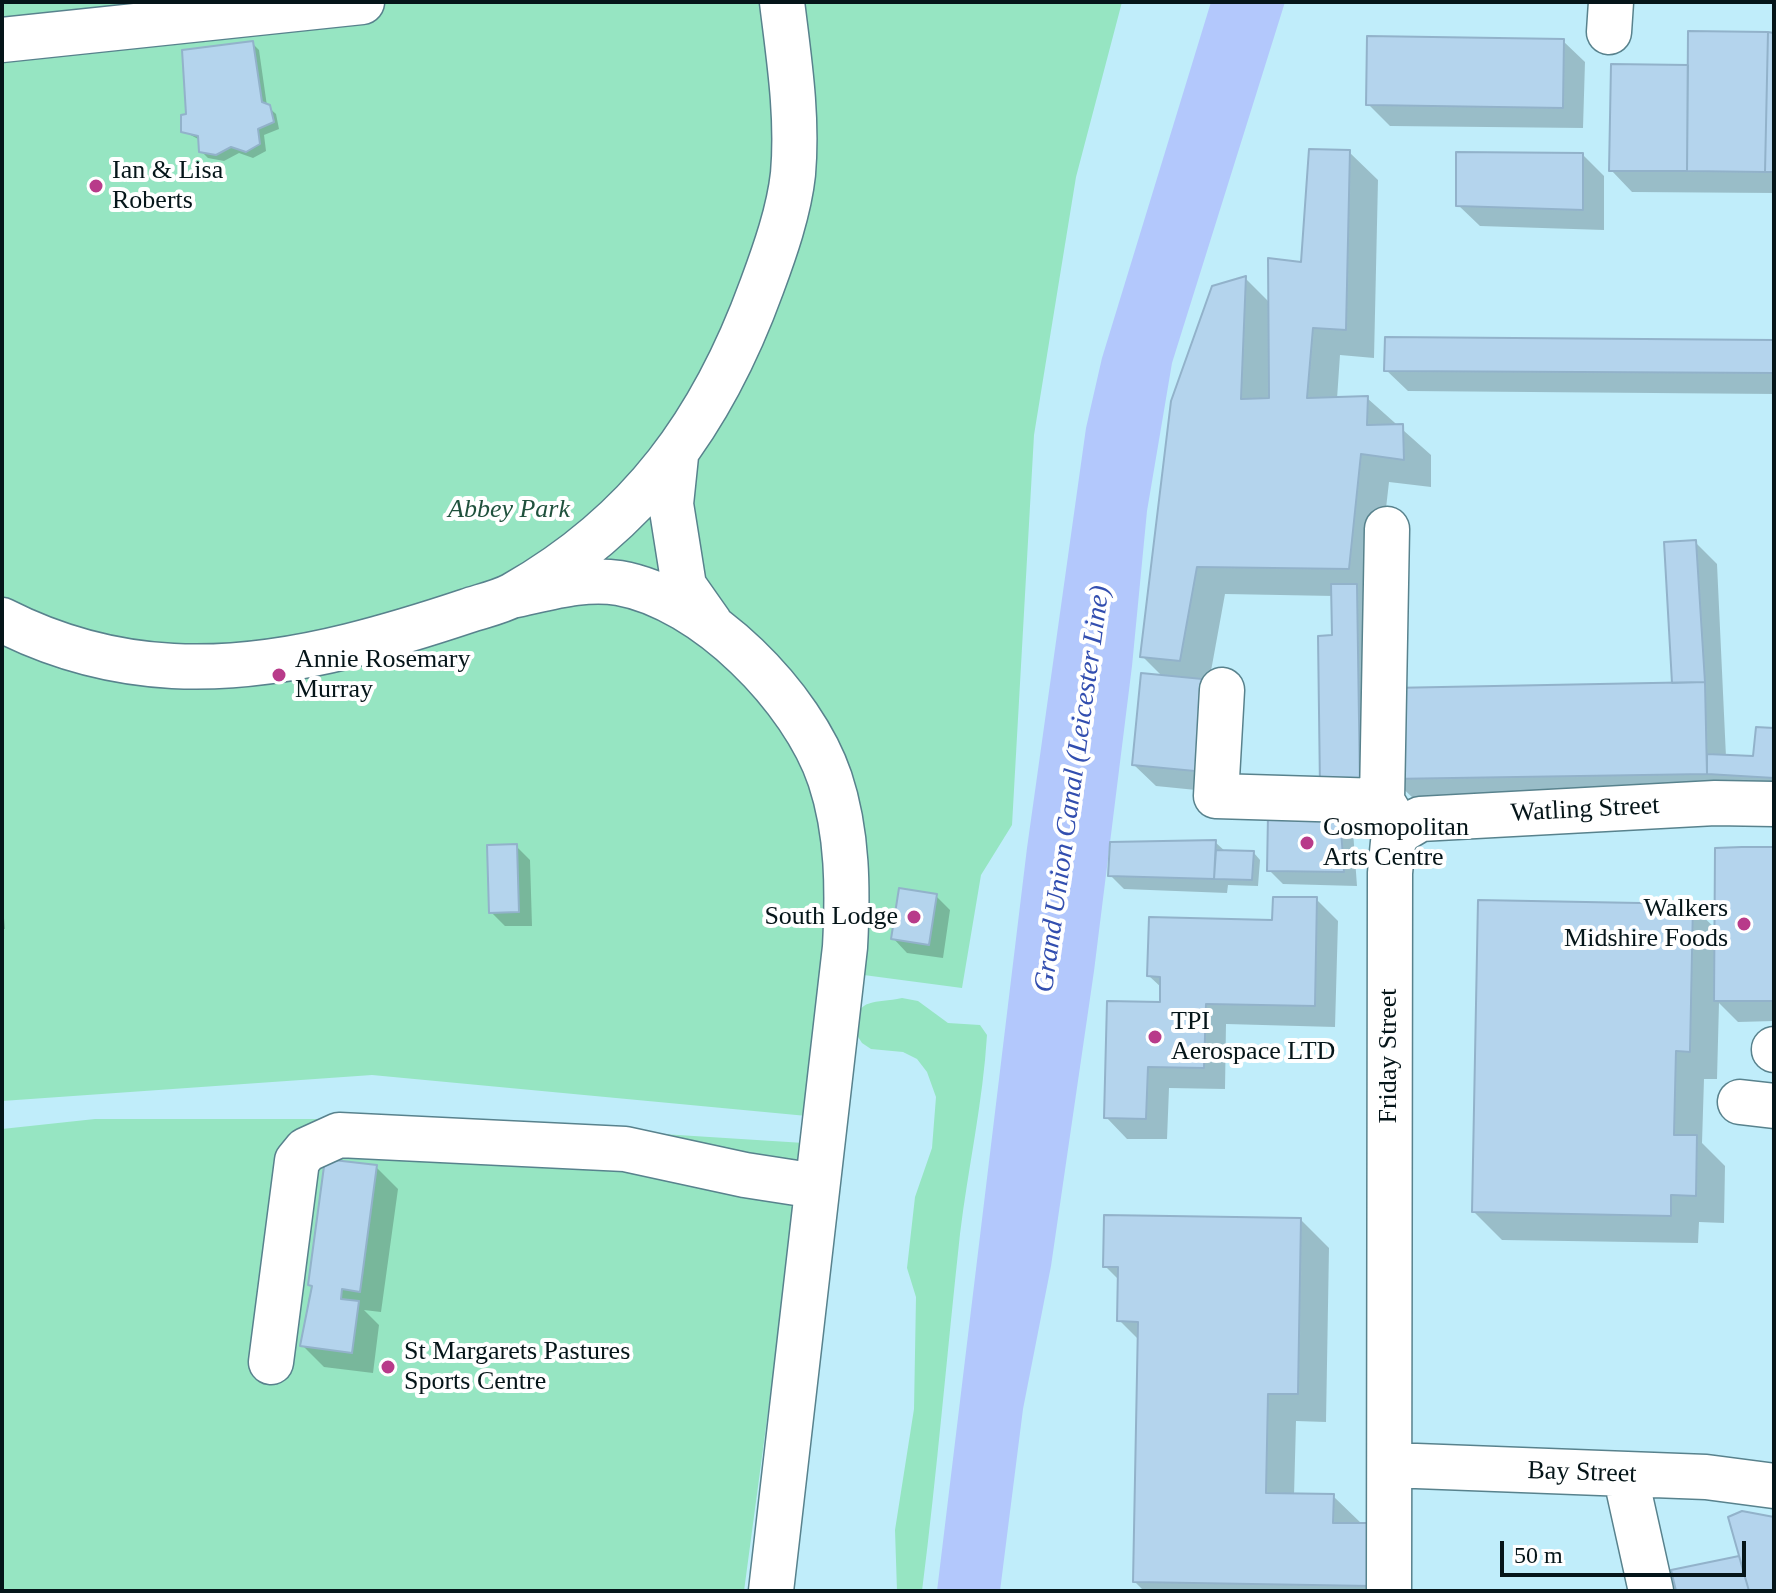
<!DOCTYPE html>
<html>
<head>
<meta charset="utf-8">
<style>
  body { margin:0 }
  #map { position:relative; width:1776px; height:1593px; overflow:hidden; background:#c0edfa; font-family:Georgia,serif }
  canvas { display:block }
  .frame { position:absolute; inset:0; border:4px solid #051519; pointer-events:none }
  .scale { position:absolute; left:1500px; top:1541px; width:246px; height:36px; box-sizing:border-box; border:4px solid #051519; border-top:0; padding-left:10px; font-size:24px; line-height:28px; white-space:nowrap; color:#051519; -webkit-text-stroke:6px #fff; paint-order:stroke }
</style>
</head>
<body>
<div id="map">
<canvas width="1776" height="1593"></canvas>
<div class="frame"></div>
<div class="scale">50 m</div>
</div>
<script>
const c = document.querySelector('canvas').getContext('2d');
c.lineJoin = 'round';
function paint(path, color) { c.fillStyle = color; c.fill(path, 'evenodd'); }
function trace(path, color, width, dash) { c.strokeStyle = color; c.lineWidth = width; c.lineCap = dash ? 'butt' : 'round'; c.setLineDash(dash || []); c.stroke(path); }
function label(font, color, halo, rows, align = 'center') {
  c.font = font + ' Georgia,serif'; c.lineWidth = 8; c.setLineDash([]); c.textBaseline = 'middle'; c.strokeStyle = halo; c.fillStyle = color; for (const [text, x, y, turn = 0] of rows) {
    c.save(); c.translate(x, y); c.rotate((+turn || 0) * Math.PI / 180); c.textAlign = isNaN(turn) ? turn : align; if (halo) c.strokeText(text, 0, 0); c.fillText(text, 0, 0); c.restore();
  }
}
const green = new Path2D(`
  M 2,2 L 1122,2 L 1076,177 L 1034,435 L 1012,825 L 981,875 L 962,988 L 841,972 L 807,1116 L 372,1075 L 2,1101 Z
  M 902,998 L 918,1001 L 948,1023 L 980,1025 L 987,1035 C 983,1102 968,1168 960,1234 C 947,1353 937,1472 922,1591 L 897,1591 L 895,1530 L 914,1409 L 916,1297 L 907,1268 L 915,1197 L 932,1148 L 936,1097 L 927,1072 L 917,1059 L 903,1052 L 871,1049 L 862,1043 L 853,1029 C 858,996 875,1004 902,998 Z
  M 95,1119 L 426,1119 L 804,1143 L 744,1591 L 2,1591 L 2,1129 Z`);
const water = new Path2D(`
  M 1211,2 L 1285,2 L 1172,363 L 1147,511 L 1132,666 L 1094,971 L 1051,1266 L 1023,1409 L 1000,1591 L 937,1591 L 1027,848 L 1086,428 L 1102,358 Z`);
const shadow = new Path2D(`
  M 1774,34 L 1774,193 L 1632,192 L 1611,170 L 1690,67 Z
  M 1563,41 L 1585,62 L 1583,128 L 1390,126 L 1368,104 Z
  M 252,43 L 259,50 L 267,106 L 276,114 L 279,129 L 264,135 L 266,151 L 253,158 L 239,153 L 224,161 L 208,158 L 201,151 L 200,140 L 183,131 L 188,116 Z
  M 1349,152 L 1378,180 L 1374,358 L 1340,355 L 1337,399 L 1367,398 L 1431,455 L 1431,487 L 1389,482 L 1376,596 L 1380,808 L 1344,809 L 1334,596 L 1225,594 L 1209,682 L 1226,793 L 1156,786 L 1134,765 L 1164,678 L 1142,656 L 1245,278 L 1270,303 L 1303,264 Z
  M 1583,155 L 1604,176 L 1604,230 L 1480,226 L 1458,205 Z
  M 1774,342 L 1774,394 L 1408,391 L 1386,370 Z
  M 1695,542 L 1717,564 L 1726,757 L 1755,758 L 1774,730 L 1774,797 L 1414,799 L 1392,778 L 1674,685 Z
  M 1339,817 L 1353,831 L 1357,886 L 1283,884 L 1269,870 Z
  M 1215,842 L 1226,852 L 1254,853 L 1260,860 L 1258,886 L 1228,885 L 1227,893 L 1124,889 L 1110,875 Z
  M 516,846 L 530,860 L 532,926 L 505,926 L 491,912 Z
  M 1774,850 L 1774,1021 L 1738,1022 L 1719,1003 L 1717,1079 L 1704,1079 L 1702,1143 L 1725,1166 L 1724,1223 L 1699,1222 L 1698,1243 L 1502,1240 L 1474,1212 L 1692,906 L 1717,930 Z
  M 2,896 L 5,929 L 2,929 Z
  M 936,896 L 950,910 L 943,958 L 907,953 L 893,938 Z
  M 1316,899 L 1338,921 L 1335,1027 L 1226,1024 L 1225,1089 L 1169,1088 L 1167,1139 L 1127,1139 L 1106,1117 L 1162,1004 L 1162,988 L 1149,976 L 1274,922 Z
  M 376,1167 L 398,1189 L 381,1312 L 364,1310 L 379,1325 L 373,1373 L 324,1367 L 302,1345 L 309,1297 L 312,1297 Z
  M 1301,1220 L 1329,1248 L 1326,1422 L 1296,1421 L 1294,1496 L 1333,1496 L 1363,1525 L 1399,1591 L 1144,1591 L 1135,1582 L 1139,1340 L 1119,1320 L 1120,1281 L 1105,1266 Z`);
const building = new Path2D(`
  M 1688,31 L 1768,32 L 1765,172 L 1687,171 Z
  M 1768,32 L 1774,33 L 1774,172 L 1765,172 Z
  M 1367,36 L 1564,39 L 1563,108 L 1366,105 Z
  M 253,41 L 262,102 L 270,105 L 274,122 L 258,129 L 260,144 L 246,152 L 231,147 L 216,155 L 199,152 L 198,136 L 181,132 L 181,115 L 186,114 L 182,50 Z
  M 1611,64 L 1688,65 L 1687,171 L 1609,171 Z
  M 1309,149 L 1350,150 L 1346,330 L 1313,328 L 1307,398 L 1368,396 L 1367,425 L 1403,424 L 1404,460 L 1361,454 L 1349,569 L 1197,567 L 1180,661 L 1140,657 L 1171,401 L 1212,286 L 1246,276 L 1241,399 L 1269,398 L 1268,258 L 1301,262 Z
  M 1456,152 L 1583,153 L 1583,210 L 1456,206 Z
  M 1385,337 L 1774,340 L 1774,373 L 1384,371 Z
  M 1696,540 L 1705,682 L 1672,683 L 1664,542 Z
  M 1331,584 L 1357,584 L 1360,787 L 1320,788 L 1318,636 L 1332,635 Z
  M 1141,673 L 1213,680 L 1205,772 L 1132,765 Z
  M 1705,682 L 1707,774 L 1390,779 L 1389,688 Z
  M 1756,727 L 1774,728 L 1774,778 L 1707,774 L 1707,754 L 1753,756 Z
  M 1268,815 L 1340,815 L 1344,872 L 1267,871 Z
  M 1216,840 L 1214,879 L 1108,876 L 1110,842 Z
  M 517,844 L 519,912 L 489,913 L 487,845 Z
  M 1742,847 L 1774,847 L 1774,1001 L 1714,1001 L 1715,848 Z
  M 1216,850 L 1254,851 L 1252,880 L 1214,879 Z
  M 899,888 L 937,894 L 929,945 L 891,939 Z
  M 1273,897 L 1317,897 L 1315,1006 L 1206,1004 L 1204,1068 L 1148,1067 L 1146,1119 L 1104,1118 L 1107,1001 L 1160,1002 L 1160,977 L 1147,976 L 1149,917 L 1272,920 Z
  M 1478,900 L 1693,904 L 1690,1052 L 1676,1051 L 1674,1135 L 1697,1135 L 1696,1196 L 1671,1195 L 1671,1216 L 1472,1212 Z
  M 325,1159 L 377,1165 L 360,1292 L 342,1289 L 341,1299 L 359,1301 L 352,1353 L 300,1346 L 312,1286 L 308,1285 Z
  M 1104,1215 L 1301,1218 L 1298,1394 L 1268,1394 L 1266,1493 L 1334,1494 L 1333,1523 L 1372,1523 L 1371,1586 L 1133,1582 L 1138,1322 L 1117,1321 L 1118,1267 L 1103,1267 Z
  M 1742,1511 L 1774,1517 L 1774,1591 L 1749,1591 L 1728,1517 Z
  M 1739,1556 L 1749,1591 L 1676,1591 L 1671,1570 Z`);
const minor = new Path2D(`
  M 1609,32 L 1611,2
  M 2,40 L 362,2
  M 676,456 L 671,504 L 684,586 L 710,623
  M 1387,529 L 1382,801 L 1400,831 L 1393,842 L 1390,873 L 1389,1591
  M 511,596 C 546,589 583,577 619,583 C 705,598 803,698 830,779 C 848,833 848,891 845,947 L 771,1591
  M 2,620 C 116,678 228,676 349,646 C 389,636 428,624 467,611 C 482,606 500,602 513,595 C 640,523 713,421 762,286 C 775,251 789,211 793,174 C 798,116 789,59 782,2
  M 1222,690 L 1216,796 L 1382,801
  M 1400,831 L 1420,819 L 1715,803 L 1774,804
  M 1774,1049 L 1774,1050
  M 1740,1102 L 1774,1106
  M 271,1362 L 297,1161 L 306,1150 L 339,1135 L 625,1149 L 745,1175 L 816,1186
  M 1390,1465 L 1706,1477 L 1774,1486
  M 1625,1474 L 1651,1591`);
const markers = [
  [96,186,8,"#b83b8a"],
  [279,675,8,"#b83b8a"],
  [1307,843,8,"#b83b8a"],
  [914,917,8,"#b83b8a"],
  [1744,924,8,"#b83b8a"],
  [1155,1037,8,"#b83b8a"],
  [388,1367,8,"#b83b8a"]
];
const poiNames = [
  ["Ian & Lisa",112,171],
  ["Roberts",112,201],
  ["Annie Rosemary",295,660],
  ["Murray",295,690],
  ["Cosmopolitan",1323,828],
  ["Arts Centre",1323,858],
  ["Walkers",1728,909,"right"],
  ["Midshire Foods",1728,939,"right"],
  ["South Lodge",898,917,"right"],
  ["TPI",1171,1022],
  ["Aerospace LTD",1171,1052],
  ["St Margarets Pastures",404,1352],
  ["Sports Centre",404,1382]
];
const parkNames = [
  ["Abbey Park",509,510]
];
const streetNames = [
  ["Watling Street",1585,810,-3],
  ["Friday Street",1389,1056,-90],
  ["Bay Street",1582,1473,2]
];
const waterNames = [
  ["Grand Union Canal (Leicester Line)",1073,789,-82]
];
paint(green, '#96e5c2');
paint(water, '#b3c8fc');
paint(shadow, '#0003');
paint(building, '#b4d4ed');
trace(building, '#92b2ca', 2);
trace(minor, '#58828d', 47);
trace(minor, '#fff', 44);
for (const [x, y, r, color] of markers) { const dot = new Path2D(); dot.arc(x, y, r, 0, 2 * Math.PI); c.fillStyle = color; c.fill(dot); trace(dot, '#fff', 3); }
label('26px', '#051519', '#fff', poiNames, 'left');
label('italic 26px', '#20513d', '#fff', parkNames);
label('26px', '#051519', '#fff', streetNames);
label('italic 28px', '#324eaf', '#fff', waterNames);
</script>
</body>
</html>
